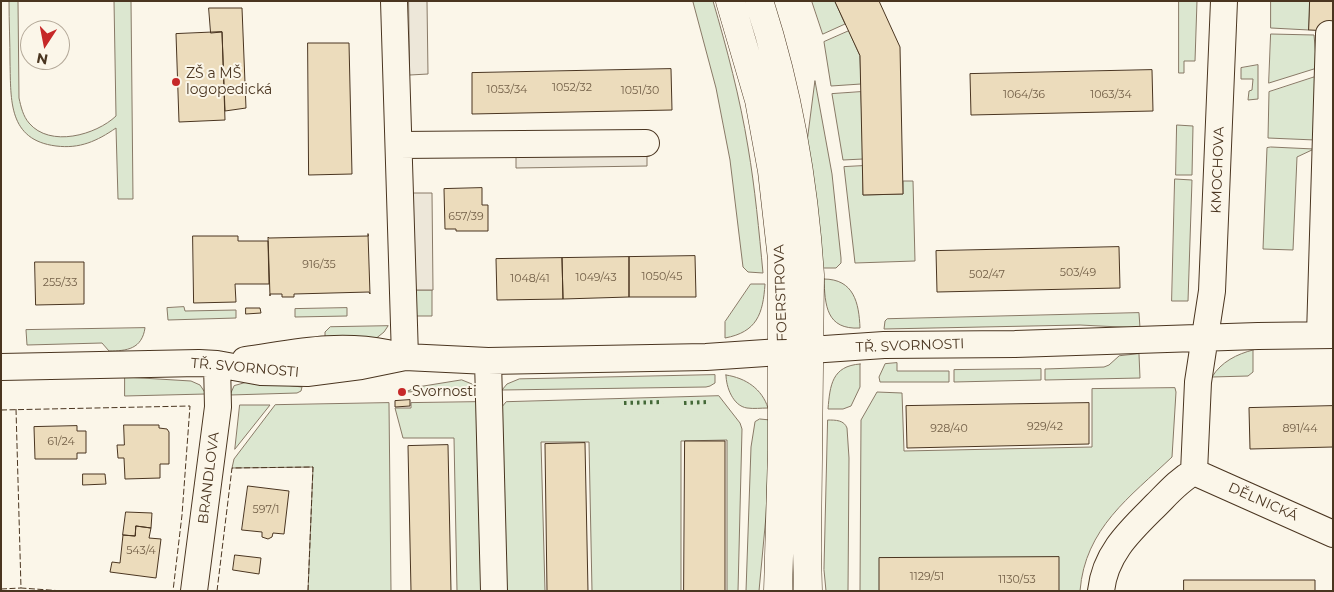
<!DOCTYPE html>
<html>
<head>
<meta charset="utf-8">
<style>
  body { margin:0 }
  #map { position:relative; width:1334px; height:592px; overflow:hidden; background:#fbf6e9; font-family:Montserrat,sans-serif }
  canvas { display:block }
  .frame { position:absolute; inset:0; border:2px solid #4a3520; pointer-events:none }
  .north { position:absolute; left:20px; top:20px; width:50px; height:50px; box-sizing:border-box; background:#fbf6e9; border:1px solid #b4a999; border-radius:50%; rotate:191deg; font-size:14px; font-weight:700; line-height:20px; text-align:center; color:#4a3520 }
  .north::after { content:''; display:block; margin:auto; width:18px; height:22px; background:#c62828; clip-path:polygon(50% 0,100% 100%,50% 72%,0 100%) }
</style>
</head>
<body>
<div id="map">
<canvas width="1334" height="592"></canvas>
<div class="frame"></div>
<div class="north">N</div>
</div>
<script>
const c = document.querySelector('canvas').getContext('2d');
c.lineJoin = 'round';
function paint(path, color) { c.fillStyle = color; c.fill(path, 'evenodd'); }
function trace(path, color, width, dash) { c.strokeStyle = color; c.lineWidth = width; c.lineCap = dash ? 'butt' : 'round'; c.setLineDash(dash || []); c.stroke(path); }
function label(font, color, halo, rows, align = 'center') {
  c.font = font + ' Montserrat,sans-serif'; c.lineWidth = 4; c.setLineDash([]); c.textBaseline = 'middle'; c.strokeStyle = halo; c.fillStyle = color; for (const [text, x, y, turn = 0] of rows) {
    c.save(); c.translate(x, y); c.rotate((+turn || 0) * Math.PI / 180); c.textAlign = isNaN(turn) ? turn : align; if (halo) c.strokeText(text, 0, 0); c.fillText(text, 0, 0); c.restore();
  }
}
const green = new Path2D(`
  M 9,1 L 18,1 L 19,98 C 21,107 23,116 29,123 C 50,148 96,135 116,116 L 114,1 L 131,1 L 133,199 L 118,199 L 116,128 C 97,141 80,149 56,146 C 8,140 11,100 10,63 C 10,42 9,22 9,1 Z
  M 713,1 C 727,49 740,98 748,147 C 755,188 759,231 763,273 L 748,272 L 743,267 L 730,160 L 716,88 L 693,2 Z
  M 812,1 L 835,1 L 845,24 L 823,34 Z
  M 1179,1 L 1197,1 L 1195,61 L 1184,61 L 1184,73 L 1179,73 Z
  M 1271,1 L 1310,1 L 1309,30 L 1271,28 Z
  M 849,31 L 860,56 L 861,84 L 831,86 L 824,42 Z
  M 1271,34 L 1314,35 L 1317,68 L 1269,83 Z
  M 1258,65 L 1258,99 L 1248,100 L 1249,91 L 1252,90 L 1253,79 L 1241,79 L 1241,68 Z
  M 1318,76 L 1315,140 L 1268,138 L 1269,92 Z
  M 815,81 L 832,174 L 841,258 L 841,263 L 836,268 L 823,268 L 807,143 Z
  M 861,92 L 863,159 L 843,160 L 832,94 Z
  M 1177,125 L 1193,126 L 1192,175 L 1176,175 Z
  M 1271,147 L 1314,149 L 1297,157 L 1293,250 L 1263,249 L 1267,148 Z
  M 863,166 L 863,195 L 903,194 L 903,181 L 913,181 L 915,261 L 855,263 L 844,167 Z
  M 1175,179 L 1192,180 L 1188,301 L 1172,301 Z
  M 824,279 C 854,279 859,303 860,328 C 826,330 825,305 824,279 Z
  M 751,284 L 765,284 C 763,314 757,332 725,338 L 725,322 Z
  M 417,290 L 432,290 L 432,316 L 415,316 L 415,291 Z
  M 184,307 L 185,311 L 236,310 L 236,318 L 168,320 L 167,308 Z
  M 347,308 L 347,316 L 295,317 L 295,309 Z
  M 1139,313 L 1140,328 L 1080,325 L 884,329 L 885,321 L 887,319 Z
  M 388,326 L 384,332 L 374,340 L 325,343 L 325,332 L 330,327 Z
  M 145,328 C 142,349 127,351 109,351 L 102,343 L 27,345 L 26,330 Z
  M 1253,350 L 1253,372 L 1248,376 L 1212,377 C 1221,362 1237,354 1253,350 Z
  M 1139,354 L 1140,378 L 1045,380 L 1045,369 L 1104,367 L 1109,365 L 1119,356 Z
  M 897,363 L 897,371 L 949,371 L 949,382 L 880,382 L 879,377 L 885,364 Z
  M 860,364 L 860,387 L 851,406 L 843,409 L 828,409 C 830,385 832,366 860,364 Z
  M 1041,369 L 1041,380 L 954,382 L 954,370 Z
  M 715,375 L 715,383 L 710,386 L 706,387 L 502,390 L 507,384 L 519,379 Z
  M 726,375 C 746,378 762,389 768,408 C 761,408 754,409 747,408 C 733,406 726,387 726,375 Z
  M 125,377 L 191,381 L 200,385 L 206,394 L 125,396 Z
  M 462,380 L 472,384 L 478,390 L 405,392 L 418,387 Z
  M 251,381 L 302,387 L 301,391 L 297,393 L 230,395 L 234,386 Z
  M 1175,388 L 1176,392 L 1172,457 C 1130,497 1085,528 1080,591 L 860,591 L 861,420 L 877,392 L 902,393 L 904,451 L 1092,447 L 1092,389 Z
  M 719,396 L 740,423 L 742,429 L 738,591 L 727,591 L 727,440 L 681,441 L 681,591 L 592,591 L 589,442 L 541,442 L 545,591 L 503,591 L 501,408 L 506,402 Z
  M 481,402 L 486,591 L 457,591 L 454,438 L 403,438 L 395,408 L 411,408 L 411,403 Z
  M 389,403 L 391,591 L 308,591 L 313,467 L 232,468 L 234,459 L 275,405 Z
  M 240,405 L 270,405 L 235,449 Z
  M 760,419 L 770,420 L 766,516 L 759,591 L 746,591 L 751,447 L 755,422 Z
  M 828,420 C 836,420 844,420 847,428 L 849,458 L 848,591 L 826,591 L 824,570 Z`);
const parking = new Path2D(`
  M 409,1 L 427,1 L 428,74 L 410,75 Z
  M 647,150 L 647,166 L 516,168 L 516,152 Z
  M 413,193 L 432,193 L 433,290 L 414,290 Z`);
const building = new Path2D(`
  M 835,1 L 879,1 L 900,47 L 903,194 L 863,195 L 860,56 Z
  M 1310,1 L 1333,1 L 1333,31 L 1309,30 Z
  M 209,8 L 242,8 L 246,108 L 225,111 L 222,32 L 211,33 Z
  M 222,32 L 225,120 L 179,122 L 176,34 Z
  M 308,43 L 349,43 L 352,174 L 309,175 Z
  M 671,69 L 672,110 L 472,114 L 472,73 Z
  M 1152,70 L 1153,111 L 971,115 L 970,74 Z
  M 482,188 L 482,205 L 488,205 L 488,231 L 456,231 L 456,229 L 445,229 L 444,189 Z
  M 368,234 L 370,294 L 369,292 L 294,294 L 294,297 L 282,297 L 282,294 L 270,294 L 270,296 L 268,237 L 269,238 L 368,236 Z
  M 193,236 L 238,236 L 238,241 L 268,241 L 269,284 L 235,284 L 236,302 L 194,303 Z
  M 1119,247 L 1120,288 L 937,292 L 936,251 Z
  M 695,256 L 696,297 L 629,297 L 629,257 Z
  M 629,257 L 629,297 L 563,299 L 562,258 Z
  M 562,258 L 563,299 L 497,300 L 496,259 Z
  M 35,262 L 84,262 L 84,304 L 36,305 Z
  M 246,308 L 260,308 L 261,313 L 246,314 Z
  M 410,400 L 410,406 L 395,407 L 395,401 Z
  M 1089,403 L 1089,444 L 907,448 L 906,406 Z
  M 1333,406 L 1333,447 L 1250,449 L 1249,408 Z
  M 124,425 L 159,425 L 159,428 L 167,429 L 169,432 L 169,464 L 160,464 L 160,478 L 125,479 L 124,458 L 118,458 L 117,445 L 124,445 Z
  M 77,426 L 77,431 L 86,431 L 86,453 L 77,453 L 77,459 L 35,459 L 34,427 Z
  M 685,441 L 725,441 L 725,591 L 684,591 Z
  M 585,443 L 588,591 L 547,591 L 545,444 Z
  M 448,445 L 451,591 L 411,591 L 408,446 Z
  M 83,474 L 105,474 L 106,484 L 83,485 Z
  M 248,486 L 289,491 L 284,534 L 273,533 L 272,537 L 268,539 L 262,537 L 262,532 L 242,530 Z
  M 126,512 L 152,513 L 151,528 L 136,526 L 135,536 L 123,535 Z
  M 136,526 L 151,528 L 149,538 L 161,539 L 156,578 L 110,572 L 112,562 L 120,563 L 123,535 L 135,536 Z
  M 235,555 L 261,558 L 259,574 L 233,570 Z
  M 1059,557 L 1059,591 L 879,591 L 879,558 Z
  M 1184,580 L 1315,580 L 1315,591 L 1184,591 Z`);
const minor = new Path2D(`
  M 394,1 L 405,357
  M 399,145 L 646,143
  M 1320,335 L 1329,34
  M 245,360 C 295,353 336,343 387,353
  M 488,361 L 494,591
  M 1,367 L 199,363 L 217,364 L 261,372 L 307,373 L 361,366 L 405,357 L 488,361 L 706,357 L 884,345 L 1015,344 L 1258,336 L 1333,335
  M 1194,472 L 1198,382 L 1212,291 L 1224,1
  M 1194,472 L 1333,534
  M 194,591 L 218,407 L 217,364
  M 1101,591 C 1105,553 1131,530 1156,505 C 1168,493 1179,480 1194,472`);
const major = new Path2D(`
  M 730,1 L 759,100 L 772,171 L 782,259 L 782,451 L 778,591
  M 759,1 C 788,90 804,182 810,275 L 807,551 L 808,591`);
const hedge = new Path2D(`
  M 624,403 L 663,402
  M 684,403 L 708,402`);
const fence = new Path2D(`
  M 16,409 L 21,588 L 63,591
  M 1,410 L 190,406 L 182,515 L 173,591
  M 1,589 L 21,588
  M 217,591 L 232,468 L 313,467 L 308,591`);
const markers = [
  [176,82,5,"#c62828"],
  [402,392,5,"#c62828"]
];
const numberNames = [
  ["1052/32",572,88],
  ["1053/34",507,90],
  ["1051/30",640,91],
  ["1064/36",1024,95],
  ["1063/34",1111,95],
  ["657/39",466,217],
  ["916/35",319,265],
  ["503/49",1078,273],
  ["502/47",987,275],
  ["1050/45",662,277],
  ["1049/43",596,278],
  ["1048/41",530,279],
  ["255/33",60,283],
  ["929/42",1045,427],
  ["928/40",949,429],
  ["891/44",1300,429],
  ["61/24",61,442],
  ["597/1",266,510],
  ["543/4",141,551],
  ["1129/51",927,577],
  ["1130/53",1017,580]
];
const poiNames = [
  ["ZŠ a MŠ",186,74],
  ["logopedická",186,90],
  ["Svornosti",412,392]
];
const streetNames = [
  ["KMOCHOVA",1218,170,-88],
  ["FOERSTROVA",781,293,-92],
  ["TŘ. SVORNOSTI",910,346,-2],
  ["TŘ. SVORNOSTI",245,368,5],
  ["BRANDLOVA",209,478,-83],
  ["DĚLNICKÁ",1263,502,24]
];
paint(green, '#dce7d0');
trace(green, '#887966', 1);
paint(parking, '#ede7d9');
trace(parking, '#887966', 1);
paint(building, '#ecdcbc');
trace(building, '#4a3520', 1);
trace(minor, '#4a3520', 28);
trace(major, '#4a3520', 29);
trace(minor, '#fbf6e9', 26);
trace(major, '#fbf6e9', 28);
trace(hedge, '#436837', 4, [2.5, 4]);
trace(fence, '#4a3520', 1, [6, 2.5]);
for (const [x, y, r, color] of markers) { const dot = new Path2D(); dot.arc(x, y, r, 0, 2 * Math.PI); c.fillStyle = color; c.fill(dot); trace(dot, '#fbf6e9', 2); }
label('11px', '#725f47', null, numberNames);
label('14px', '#4a3520', '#fbf6e9', poiNames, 'left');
label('14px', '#4a3520', '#fbf6e9', streetNames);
</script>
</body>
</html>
